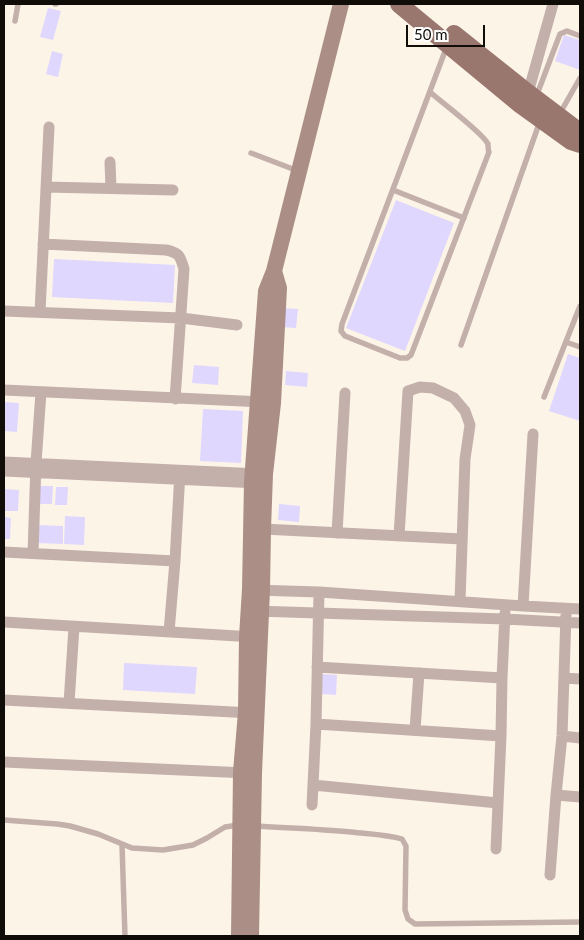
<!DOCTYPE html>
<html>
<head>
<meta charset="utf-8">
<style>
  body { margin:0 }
  #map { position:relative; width:584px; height:940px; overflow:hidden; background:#fdf4e8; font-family:Lato,sans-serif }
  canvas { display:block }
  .frame { position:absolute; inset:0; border:5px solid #100d09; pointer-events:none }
  .scale { position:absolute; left:406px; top:25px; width:79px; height:22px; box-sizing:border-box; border:2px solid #100d09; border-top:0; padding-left:6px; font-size:15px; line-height:18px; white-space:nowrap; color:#100d09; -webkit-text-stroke:4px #fff; paint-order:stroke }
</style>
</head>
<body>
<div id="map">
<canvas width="584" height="940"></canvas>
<div class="frame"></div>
<div class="scale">50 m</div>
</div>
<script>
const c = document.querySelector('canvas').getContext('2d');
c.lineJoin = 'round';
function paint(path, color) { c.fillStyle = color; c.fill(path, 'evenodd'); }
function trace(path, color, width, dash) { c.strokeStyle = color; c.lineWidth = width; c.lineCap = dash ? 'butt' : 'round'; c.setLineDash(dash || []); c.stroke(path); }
const building = new Path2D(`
  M 48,8 L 61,11 L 53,40 L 40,37 Z
  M 564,35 L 580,40 L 580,70 L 555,61 Z
  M 52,51 L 63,54 L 58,77 L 46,74 Z
  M 396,200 L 454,223 L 405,351 L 346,328 Z
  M 54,259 L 175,265 L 173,303 L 52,297 Z
  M 282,308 L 298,309 L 296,328 L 281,327 Z
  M 568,354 L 580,358 L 580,421 L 549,411 Z
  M 194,365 L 219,367 L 218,385 L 192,383 Z
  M 286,371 L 308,373 L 307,387 L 285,385 Z
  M 4,402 L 19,403 L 17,432 L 4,431 Z
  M 203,409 L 243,411 L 241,463 L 200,461 Z
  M 39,486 L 53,486 L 52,504 L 38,504 Z
  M 56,487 L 68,487 L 67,505 L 55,505 Z
  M 4,489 L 19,490 L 18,511 L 4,511 Z
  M 279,504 L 300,506 L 299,522 L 278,520 Z
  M 65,516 L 85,517 L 84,545 L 64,544 Z
  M 4,517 L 11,518 L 10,539 L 4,539 Z
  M 38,525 L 63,526 L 63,544 L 37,543 Z
  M 124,663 L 197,667 L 195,694 L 123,690 Z
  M 322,674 L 337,675 L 336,695 L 321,694 Z`);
const lane = new Path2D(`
  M 55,4 L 56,4
  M 15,21 L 18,4
  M 430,92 C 441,102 483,133 488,144 C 488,145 488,150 489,152 L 411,355 L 407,358 L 400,358 L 345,336 L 341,331 L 342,324 L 447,46
  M 536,97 L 560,34 L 567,31 L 580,36
  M 559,115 L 580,78
  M 251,153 L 298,171
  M 393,190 L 464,218
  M 566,342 L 580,347
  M 461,345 L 540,121
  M 544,397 L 580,306
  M 4,820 L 57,824 L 70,826 L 98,834 L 132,848 L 163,850 L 193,845 L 207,838 L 225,827 L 239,825
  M 254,826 C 286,828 319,829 351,832 C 368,834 386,834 402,839 L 406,846 L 405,910 L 408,919 L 415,924 L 580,922
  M 122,845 L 125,936`);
const street = new Path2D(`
  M 528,93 L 553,4
  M 110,162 L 111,188
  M 46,187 L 173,190
  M 43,244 L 166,250 C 180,253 180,256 184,269 L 175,399
  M 4,311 L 181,318 L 237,325
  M 40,312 L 49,127
  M 4,390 L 264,402
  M 4,462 L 259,474
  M 4,471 L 258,483
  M 263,529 L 462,539
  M 337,533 L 345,393
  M 399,536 L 408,391 L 420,387 L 433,388 L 454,398 L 465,411 L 470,425 L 465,459 L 460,601
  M 4,552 L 175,561
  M 33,553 L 36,463 L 41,392
  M 255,590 L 319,592 L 523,606 L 580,609
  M 523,606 L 533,434
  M 255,611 L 505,619 L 580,623
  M 4,622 L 254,637
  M 169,632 L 175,561 L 180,472
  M 317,667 L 502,678
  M 564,678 L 580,679
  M 4,700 L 252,713
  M 69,703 L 74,627
  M 316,724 L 501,736
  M 415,730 L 419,673
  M 562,736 L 580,738
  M 4,762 L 247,773
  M 313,785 L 498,803
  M 556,795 L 580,797
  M 312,805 L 316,724 L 319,592
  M 496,849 L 501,736 L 502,678 L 505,613
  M 550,875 L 556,795 L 562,736 L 566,615`);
const secondary = new Path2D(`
  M 239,936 L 241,772 L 246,712 L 247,637 L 250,589 L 252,482 L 266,291 L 274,271 L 341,4
  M 251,936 L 254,773 L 262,590 L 263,529 L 265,474 L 273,403 L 279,288 L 274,271`);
const primary = new Path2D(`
  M 399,4 L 521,105 L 571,141 L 580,144
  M 454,34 L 528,93 L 577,130 L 580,131`);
paint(building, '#dfd7fe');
trace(lane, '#c4b0ab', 5.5);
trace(street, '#c4b0ab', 11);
trace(secondary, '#ab8f87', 16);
trace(primary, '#99766e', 18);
</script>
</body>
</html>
